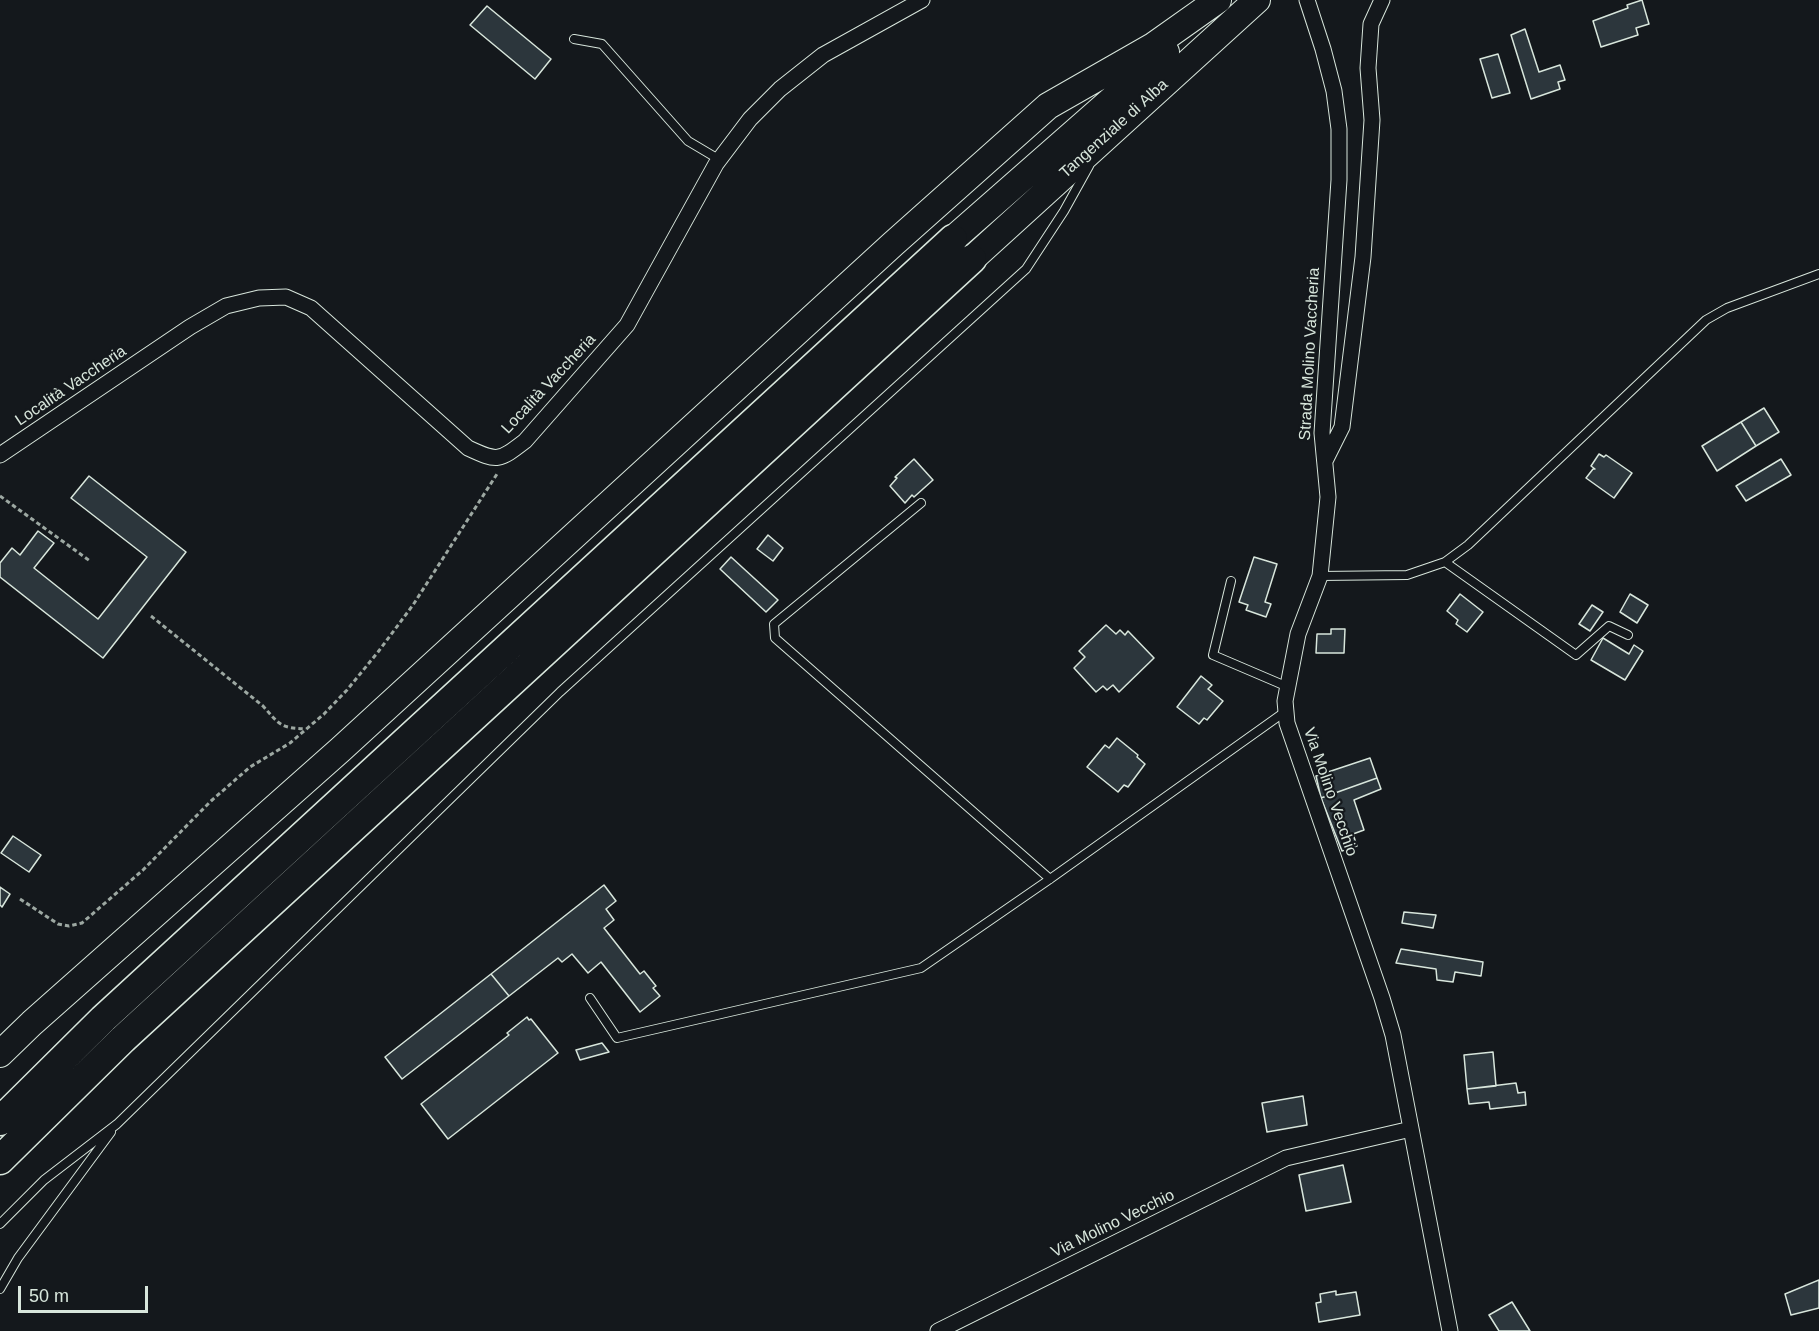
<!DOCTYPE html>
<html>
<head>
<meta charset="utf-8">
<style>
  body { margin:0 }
  #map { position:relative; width:1819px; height:1331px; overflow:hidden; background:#14181c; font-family:Helvetica,sans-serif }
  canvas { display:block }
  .scale { position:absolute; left:18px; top:1286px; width:130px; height:27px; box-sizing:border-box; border:3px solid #d8e6dc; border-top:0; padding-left:8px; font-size:18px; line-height:21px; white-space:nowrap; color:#d8e6dc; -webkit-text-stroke:4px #14181c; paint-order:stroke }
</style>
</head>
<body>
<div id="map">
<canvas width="1819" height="1331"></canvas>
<div class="scale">50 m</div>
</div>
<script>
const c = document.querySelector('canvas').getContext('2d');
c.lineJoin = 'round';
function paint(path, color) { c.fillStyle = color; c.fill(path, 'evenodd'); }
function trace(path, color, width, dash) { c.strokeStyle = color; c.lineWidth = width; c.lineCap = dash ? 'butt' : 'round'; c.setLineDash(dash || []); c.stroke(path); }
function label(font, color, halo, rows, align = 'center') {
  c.font = font + ' Helvetica,sans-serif'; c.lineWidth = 4.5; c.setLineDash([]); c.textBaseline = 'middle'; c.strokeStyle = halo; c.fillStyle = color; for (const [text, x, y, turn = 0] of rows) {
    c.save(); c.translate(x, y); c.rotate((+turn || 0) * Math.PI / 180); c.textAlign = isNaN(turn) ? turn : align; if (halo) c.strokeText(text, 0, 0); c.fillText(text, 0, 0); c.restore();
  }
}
const building = new Path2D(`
  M 1642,0 L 1649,24 L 1636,28 L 1638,35 L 1601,47 L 1593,21 L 1628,8 L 1627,5 Z
  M 487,6 L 551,59 L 535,79 L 470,25 Z
  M 1525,29 L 1539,72 L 1560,65 L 1565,80 L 1558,82 L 1560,89 L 1531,99 L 1511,35 Z
  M 1498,54 L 1510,93 L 1492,98 L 1480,59 Z
  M 1764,408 L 1779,432 L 1756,446 L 1741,422 Z
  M 1741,422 L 1756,446 L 1717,471 L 1702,446 Z
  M 1599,454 L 1604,457 L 1606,455 L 1632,473 L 1614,498 L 1586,478 L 1593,469 L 1595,469 L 1591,466 Z
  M 914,459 L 933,480 L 914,497 L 912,495 L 905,503 L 890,486 L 897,478 L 895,477 Z
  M 1781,459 L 1791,475 L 1746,501 L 1736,486 Z
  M 89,476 L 186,552 L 103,658 L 0,577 L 0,563 L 12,548 L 20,555 L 38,531 L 54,543 L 34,568 L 98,619 L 147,557 L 71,498 Z
  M 768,535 L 783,548 L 773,561 L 757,549 Z
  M 731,557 L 778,600 L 766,612 L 720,569 Z
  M 1254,557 L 1277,564 L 1265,602 L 1271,604 L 1266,617 L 1246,610 L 1248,605 L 1239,602 Z
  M 1460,594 L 1483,612 L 1467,632 L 1456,624 L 1458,620 L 1447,611 Z
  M 1630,594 L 1648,605 L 1637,623 L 1620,612 Z
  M 1592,605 L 1603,612 L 1590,631 L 1579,624 Z
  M 1106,625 L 1116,634 L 1120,630 L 1125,635 L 1128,631 L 1154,658 L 1119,692 L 1113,685 L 1107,690 L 1103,686 L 1096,692 L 1074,668 L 1085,657 L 1079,651 Z
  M 1331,629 L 1345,629 L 1344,653 L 1316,653 L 1317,634 L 1331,634 Z
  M 1603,638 L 1629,654 L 1634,645 L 1643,651 L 1625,680 L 1591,660 Z
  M 1201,676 L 1212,685 L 1208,689 L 1223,701 L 1207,720 L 1204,718 L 1199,724 L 1177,707 Z
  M 1117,738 L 1138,755 L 1137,757 L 1145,764 L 1128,787 L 1124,785 L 1118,792 L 1087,767 L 1105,745 L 1109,748 Z
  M 1370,758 L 1377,778 L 1321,798 L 1316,776 Z
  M 1377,778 L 1381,789 L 1354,800 L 1364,830 L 1353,834 L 1357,846 L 1342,851 L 1321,798 Z
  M 13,836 L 41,855 L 29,872 L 1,853 Z
  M 604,885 L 616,901 L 606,909 L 614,920 L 604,928 L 640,974 L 644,971 L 656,986 L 653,988 L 660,996 L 640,1012 L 601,962 L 588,973 L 572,954 L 562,962 L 558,958 L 509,996 L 491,974 Z
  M 0,887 L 10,894 L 2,907 L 0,905 Z
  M 1404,912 L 1436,915 L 1433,928 L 1402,923 Z
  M 1401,949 L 1483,962 L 1481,976 L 1455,972 L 1453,982 L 1437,980 L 1436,969 L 1396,963 Z
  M 491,974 L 509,996 L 402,1079 L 385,1057 Z
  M 527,1017 L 529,1020 L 531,1019 L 558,1053 L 448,1139 L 421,1104 L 509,1035 L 507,1033 Z
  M 602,1043 L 609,1052 L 580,1060 L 576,1050 Z
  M 1493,1052 L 1496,1086 L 1467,1089 L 1464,1055 Z
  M 1516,1083 L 1518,1093 L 1525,1092 L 1526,1105 L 1490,1109 L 1489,1102 L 1469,1104 L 1467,1089 Z
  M 1303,1096 L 1307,1125 L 1267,1132 L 1262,1103 Z
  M 1343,1165 L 1351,1202 L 1306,1211 L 1299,1175 Z
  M 1819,1280 L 1819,1308 L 1791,1315 L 1785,1294 Z
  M 1336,1291 L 1336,1295 L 1356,1292 L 1360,1315 L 1319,1322 L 1316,1303 L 1321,1302 L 1320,1294 Z
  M 1512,1302 L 1530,1331 L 1499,1331 L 1489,1315 Z`);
const path = new Path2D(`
  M 0,496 L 90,561
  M 151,616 L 263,706 C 280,725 280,728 306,729
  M 20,899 L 58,924 L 69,926 L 82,923 L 143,870 L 211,801 L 250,767 L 290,743 L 324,714 L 347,690 L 378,652 L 413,605 L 497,474`);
const service = new Path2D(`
  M 574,39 L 602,44 L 688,141 L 720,160
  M 921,503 L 774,624 L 775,638 L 1050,879
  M 1445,562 L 1576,655 L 1609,626 L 1628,635
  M 1320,576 L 1407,575 L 1445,562 L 1468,545 L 1706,320 L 1727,308 L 1819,274
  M 1231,581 L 1213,655 L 1288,687
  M 590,998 L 617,1038 L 921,968 L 1050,879 L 1286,711
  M 0,1224 L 44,1180 L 117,1124 L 560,692 L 1026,269 L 1064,211 L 1089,166
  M 0,1289 L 18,1258 L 111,1132`);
const minor = new Path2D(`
  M 1307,0 L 1323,49 L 1334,91 L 1339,129 L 1339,180 L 1322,433 L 1328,497 L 1320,576 L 1298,634 L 1285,701 L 1287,723 L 1382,998 L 1393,1035 L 1450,1331
  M 0,455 L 190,327 L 226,306 L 259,298 L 286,297 L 311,308 L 468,448 C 498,462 499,461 525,441 L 627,325 L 716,164 L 750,119 L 780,89 L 823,55 L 922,0
  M 1325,461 L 1342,427 L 1363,257 L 1372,120 L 1368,68 L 1371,24 L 1382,0
  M 938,1331 L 1286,1158 L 1411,1129`);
const trunk = new Path2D(`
  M 953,239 L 1166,52
  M 972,259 L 1257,0
  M 0,1054 L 32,1023 L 340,750 L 893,244 L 1048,106 L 1153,46 L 1218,0`);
const motorway = new Path2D(`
  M 0,1121 L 103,1019 L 953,239
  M 0,1160 L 123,1039 L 972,259`);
const streetNames = [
  ["Tangenziale di Alba",1114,129,-42],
  ["Strada Molino Vaccheria",1310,354,-87],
  ["Località Vaccheria",549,384,-47],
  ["Località Vaccheria",71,386,-34],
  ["Via Molino Vecchio",1330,792,71],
  ["Via Molino Vecchio",1113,1224,-26]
];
paint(building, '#2c363c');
trace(building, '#d8e6dc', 1.5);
trace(service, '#d8e6dc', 10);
trace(minor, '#d8e6dc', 17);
trace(trunk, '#d8e6dc', 28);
trace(motorway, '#d8e6dc', 31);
trace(path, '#9da8a2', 3, [4.5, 3]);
trace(service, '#14181c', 8);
trace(minor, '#14181c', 15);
trace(trunk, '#14181c', 26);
trace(motorway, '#14181c', 28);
label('16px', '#d8e6dc', '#14181c', streetNames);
</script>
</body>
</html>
